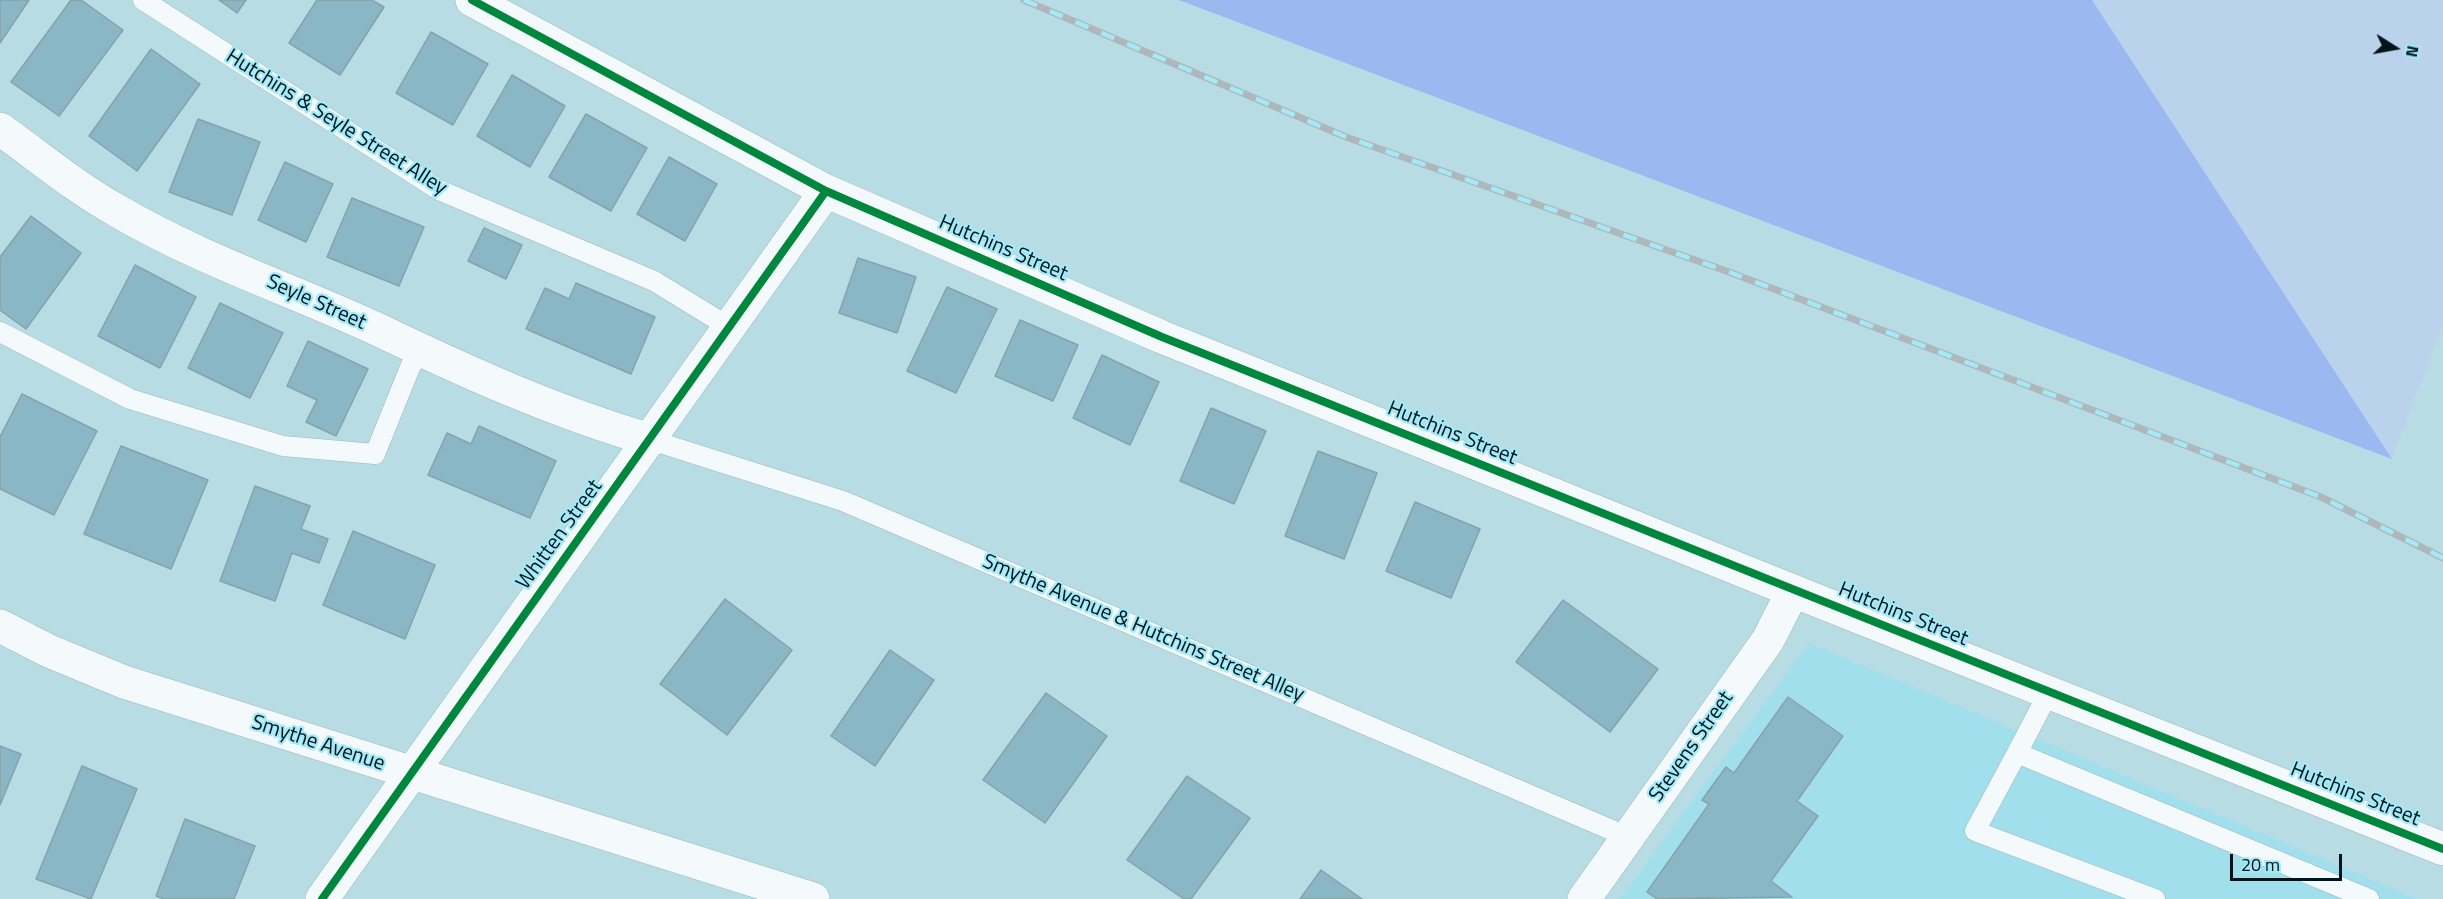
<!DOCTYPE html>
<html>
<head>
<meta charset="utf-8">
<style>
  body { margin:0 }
  #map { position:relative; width:2443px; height:899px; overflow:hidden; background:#b7dce4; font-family:"Titillium Web",sans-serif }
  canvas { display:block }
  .north { position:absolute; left:2365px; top:18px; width:60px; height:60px; -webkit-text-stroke:4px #a3e9f8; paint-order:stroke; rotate:101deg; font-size:16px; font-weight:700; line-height:24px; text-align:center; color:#00151a }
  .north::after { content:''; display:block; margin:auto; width:21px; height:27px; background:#00151a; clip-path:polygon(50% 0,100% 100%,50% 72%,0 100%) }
  .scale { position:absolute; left:2230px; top:854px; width:112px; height:27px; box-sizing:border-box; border:3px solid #00151a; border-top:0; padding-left:8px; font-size:18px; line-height:21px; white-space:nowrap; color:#00151a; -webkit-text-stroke:4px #a3e9f8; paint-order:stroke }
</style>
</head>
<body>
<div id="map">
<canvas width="2443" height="899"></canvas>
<div class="north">N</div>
<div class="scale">20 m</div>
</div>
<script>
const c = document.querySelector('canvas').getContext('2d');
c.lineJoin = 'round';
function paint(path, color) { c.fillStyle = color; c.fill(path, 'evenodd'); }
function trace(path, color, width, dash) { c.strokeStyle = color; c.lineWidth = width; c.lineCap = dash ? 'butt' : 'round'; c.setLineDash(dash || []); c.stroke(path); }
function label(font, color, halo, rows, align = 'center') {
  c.font = font + ' "Titillium Web",sans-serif'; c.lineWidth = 4.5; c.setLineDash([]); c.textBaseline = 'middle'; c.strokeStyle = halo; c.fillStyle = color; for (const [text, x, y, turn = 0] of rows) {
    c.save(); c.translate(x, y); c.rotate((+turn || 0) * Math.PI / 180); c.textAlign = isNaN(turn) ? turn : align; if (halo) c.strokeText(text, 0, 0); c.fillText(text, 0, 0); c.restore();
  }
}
const built = new Path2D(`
  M 1809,643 L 2418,899 L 1620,899 Z`);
const green = new Path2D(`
  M 2092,0 L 2443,0 L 2443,324 L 2392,459 Z`);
const forest = new Path2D(`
  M 1179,0 L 2092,0 L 2392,459 Z`);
const building = new Path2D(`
  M 0,0 L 29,0 L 0,43 Z
  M 71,0 L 81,0 L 123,30 L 59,116 L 11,82 Z
  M 219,0 L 246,0 L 237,13 Z
  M 317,0 L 372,0 L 384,7 L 340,75 L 289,43 Z
  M 431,32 L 488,64 L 453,125 L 396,93 Z
  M 151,49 L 200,84 L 137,171 L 89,136 Z
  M 512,75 L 565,106 L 530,167 L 477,136 Z
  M 586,114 L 647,148 L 611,211 L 549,177 Z
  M 198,119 L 260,142 L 232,215 L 169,192 Z
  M 669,157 L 717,184 L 685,241 L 637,214 Z
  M 285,162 L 333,184 L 306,242 L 258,220 Z
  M 352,198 L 424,227 L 399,286 L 327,257 Z
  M 31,216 L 81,253 L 26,329 L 0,310 L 0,257 Z
  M 484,228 L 522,245 L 506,279 L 468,261 Z
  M 858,258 L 916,277 L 897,333 L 839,313 Z
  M 135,265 L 196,297 L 160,368 L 98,336 Z
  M 576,283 L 655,317 L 631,374 L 526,329 L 545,288 L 569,299 Z
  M 947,287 L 997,309 L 956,393 L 907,371 Z
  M 220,303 L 283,333 L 250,398 L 188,368 Z
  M 1020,320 L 1078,345 L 1053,401 L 995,376 Z
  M 308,341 L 368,369 L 336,436 L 306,422 L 317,400 L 287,386 Z
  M 1102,355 L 1159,382 L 1130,445 L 1073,418 Z
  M 22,394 L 97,431 L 54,515 L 0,489 L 0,437 Z
  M 1211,408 L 1266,431 L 1234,504 L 1180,481 Z
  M 479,426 L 556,461 L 530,518 L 428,475 L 447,433 L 471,444 Z
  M 121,446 L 208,480 L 171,569 L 84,534 Z
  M 1318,451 L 1377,473 L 1344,559 L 1285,536 Z
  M 255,486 L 310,506 L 301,529 L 328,539 L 319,563 L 292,553 L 275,601 L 220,581 Z
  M 1415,502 L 1480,529 L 1451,598 L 1386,571 Z
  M 353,531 L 435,565 L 405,639 L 323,605 Z
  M 725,599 L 792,650 L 727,735 L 660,684 Z
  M 1563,600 L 1658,669 L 1610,732 L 1516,662 Z
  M 890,650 L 934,680 L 875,766 L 831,736 Z
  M 1046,693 L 1107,736 L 1045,823 L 983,780 Z
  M 1788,697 L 1843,736 L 1797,801 L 1818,816 L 1771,881 L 1792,897 L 1657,899 L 1647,892 L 1709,804 L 1702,800 L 1726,767 L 1734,773 Z
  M 0,746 L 21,754 L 0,805 Z
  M 82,766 L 137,789 L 91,899 L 36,879 Z
  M 1187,776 L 1250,818 L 1191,899 L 1184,899 L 1127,860 Z
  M 185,819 L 255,846 L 234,899 L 164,899 L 156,896 Z
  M 1321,870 L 1362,899 L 1300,899 Z`);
const service = new Path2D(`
  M 143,0 L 439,190 L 654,281 L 729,327
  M 0,332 L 130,399 L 283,446 L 375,454 L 411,365 L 422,352
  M 651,440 L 843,501 L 1628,837
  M 2017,753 L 2049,692
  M 2155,899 L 1975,831 L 2017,753 L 2369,899`);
const minor = new Path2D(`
  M 472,0 L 826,191 L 1162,337 L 1793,591
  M 0,129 C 38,156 75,187 116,210 C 199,259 293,290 381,331 C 468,373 558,413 651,440
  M 0,626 L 49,651 L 124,682 L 813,899
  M 322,899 L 826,191`);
const tertiary = new Path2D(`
  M 1584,899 L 1768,640 L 1793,591 L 2443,849`);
const rail = new Path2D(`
  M 1024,0 L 1346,137 L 1729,272 L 2321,497 L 2443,558`);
const cycleway = new Path2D(`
  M 472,0 L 826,191 L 1162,337 L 2443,849
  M 322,899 L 826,191`);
const streetNames = [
  ["Hutchins & Seyle Street Alley",336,123,32],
  ["Hutchins Street",1003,249,23],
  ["Seyle Street",316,303,24],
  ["Hutchins Street",1452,434,22],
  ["Whitten Street",560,535,-54],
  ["Hutchins Street",1903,615,22],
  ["Smythe Avenue & Hutchins Street Alley",1143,629,23],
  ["Smythe Avenue",318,744,18],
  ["Stevens Street",1692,747,-55],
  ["Hutchins Street",2355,795,22]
];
paint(built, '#a2dfec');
paint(green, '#bbd2ed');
paint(forest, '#9bb8f0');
paint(building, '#8ab7c6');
trace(building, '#87a2aa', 1.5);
trace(service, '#9ab7be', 21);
trace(minor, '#9ab7be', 34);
trace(tertiary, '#9ab7be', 34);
trace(service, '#f4fafb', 20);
trace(minor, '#f4fafb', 33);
trace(tertiary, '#f4fafb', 33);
trace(rail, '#aeb7ba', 7);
trace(rail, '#a3e9f8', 4.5, [14]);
trace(cycleway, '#00873e', 8);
label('21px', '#00151a', '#a3e9f8', streetNames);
</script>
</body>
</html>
